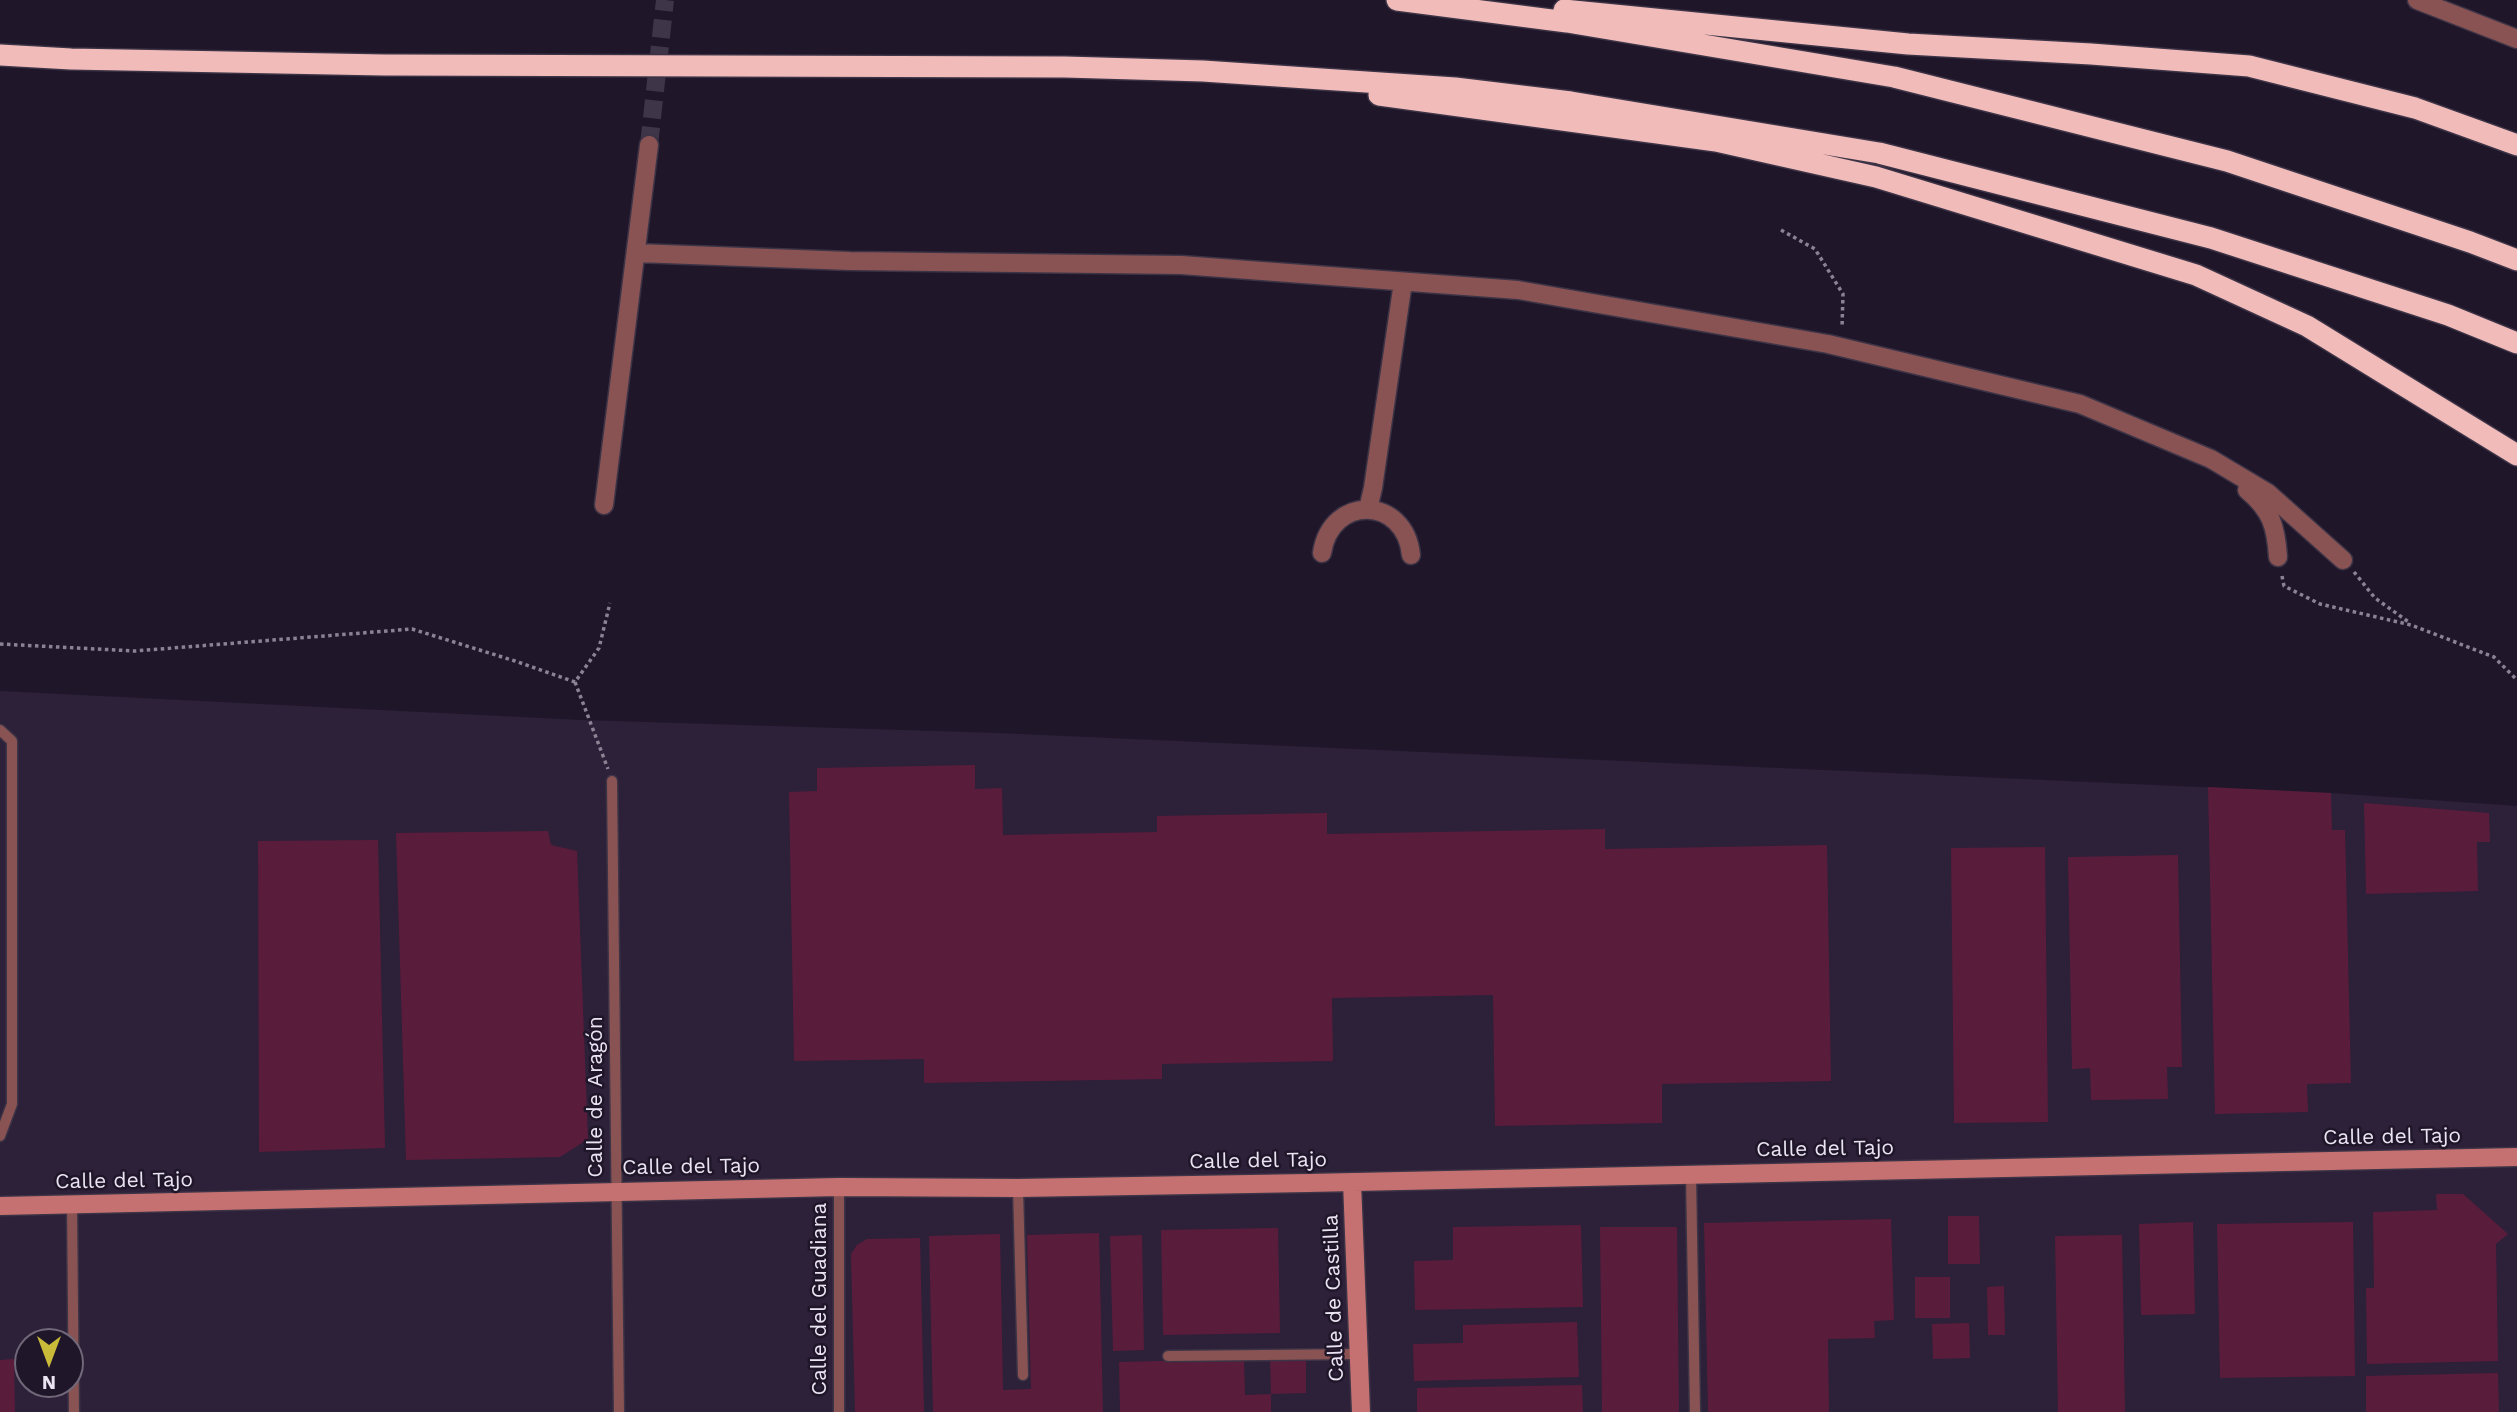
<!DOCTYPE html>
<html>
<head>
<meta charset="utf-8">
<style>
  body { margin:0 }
  #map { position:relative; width:2517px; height:1412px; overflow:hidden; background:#20162a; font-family:"Work Sans",sans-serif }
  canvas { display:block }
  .north { position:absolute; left:14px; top:1328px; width:70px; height:70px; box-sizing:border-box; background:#20162a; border:2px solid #71687a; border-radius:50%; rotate:180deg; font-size:19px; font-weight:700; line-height:28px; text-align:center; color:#eae4f2 }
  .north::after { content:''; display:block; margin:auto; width:24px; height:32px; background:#caba3a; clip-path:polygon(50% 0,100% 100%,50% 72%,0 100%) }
</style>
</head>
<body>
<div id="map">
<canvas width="2517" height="1412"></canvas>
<div class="north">N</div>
</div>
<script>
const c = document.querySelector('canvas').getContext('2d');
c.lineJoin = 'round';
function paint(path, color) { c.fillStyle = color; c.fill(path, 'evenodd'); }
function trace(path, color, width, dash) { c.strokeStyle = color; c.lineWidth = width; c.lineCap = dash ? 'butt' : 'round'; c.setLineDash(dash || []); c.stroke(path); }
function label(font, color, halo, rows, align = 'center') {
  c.font = font + ' "Work Sans",sans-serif'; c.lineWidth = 5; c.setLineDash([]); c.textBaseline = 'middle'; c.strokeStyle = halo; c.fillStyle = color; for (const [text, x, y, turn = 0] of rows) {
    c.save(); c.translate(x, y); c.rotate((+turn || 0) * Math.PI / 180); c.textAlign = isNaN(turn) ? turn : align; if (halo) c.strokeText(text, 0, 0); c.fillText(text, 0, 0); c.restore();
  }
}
const built = new Path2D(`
  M 0,691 L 581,720 L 998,733 L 1913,774 L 2331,793 L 2517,806 L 2517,1412 L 0,1412 ZM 28,1342 L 70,1342 L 70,1384 L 28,1384 Z`);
const building = new Path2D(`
  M 975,765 L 975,789 L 1002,788 L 1003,835 L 1157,832 L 1157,816 L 1327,813 L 1327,834 L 1605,829 L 1605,849 L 1827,845 L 1831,1081 L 1662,1084 L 1662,1123 L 1495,1126 L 1493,995 L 1332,998 L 1333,1061 L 1162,1064 L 1162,1079 L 924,1083 L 924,1059 L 794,1061 L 789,792 L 817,791 L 817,768 Z
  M 2208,787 L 2331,793 L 2332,830 L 2345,830 L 2351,1083 L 2307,1084 L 2308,1112 L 2215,1114 Z
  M 2364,803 L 2489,813 L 2490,842 L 2477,842 L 2478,891 L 2366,894 Z
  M 548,831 L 551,845 L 577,851 L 588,1139 L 560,1157 L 406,1160 L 396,833 Z
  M 378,840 L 385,1148 L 259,1152 L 258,841 Z
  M 2045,847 L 2048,1122 L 1954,1123 L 1951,848 Z
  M 2178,855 L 2182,1067 L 2167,1067 L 2168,1099 L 2091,1100 L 2090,1068 L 2072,1069 L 2068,857 Z
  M 2436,1194 L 2463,1194 L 2508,1234 L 2496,1244 L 2498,1361 L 2367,1364 L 2366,1288 L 2374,1288 L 2373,1212 L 2437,1210 Z
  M 1948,1216 L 1979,1216 L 1980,1264 L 1948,1264 Z
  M 1891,1219 L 1894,1320 L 1874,1321 L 1875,1338 L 1828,1339 L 1829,1412 L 1708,1412 L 1704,1223 Z
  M 2193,1222 L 2195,1314 L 2141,1315 L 2139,1224 Z
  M 2353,1222 L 2355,1376 L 2220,1378 L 2217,1224 Z
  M 1581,1225 L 1583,1307 L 1415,1310 L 1414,1261 L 1453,1260 L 1453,1227 Z
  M 1600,1227 L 1677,1227 L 1679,1412 L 1602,1412 Z
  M 1278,1228 L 1280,1333 L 1163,1335 L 1161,1230 Z
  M 1099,1233 L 1103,1412 L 933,1412 L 929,1236 L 1000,1234 L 1003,1390 L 1031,1389 L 1027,1235 Z
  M 1142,1235 L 1144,1350 L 1113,1351 L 1110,1236 Z
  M 2122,1235 L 2125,1412 L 2058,1412 L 2055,1236 Z
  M 920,1238 L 924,1412 L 855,1412 L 851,1254 L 857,1245 L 867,1239 Z
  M 1915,1277 L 1950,1277 L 1950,1318 L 1915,1318 Z
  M 2004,1286 L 2005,1335 L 1988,1335 L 1987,1287 Z
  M 1577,1322 L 1579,1377 L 1414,1381 L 1413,1344 L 1463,1343 L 1463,1325 Z
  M 1969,1323 L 1970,1358 L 1933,1359 L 1932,1324 Z
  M 1306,1358 L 1306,1393 L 1271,1394 L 1270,1359 Z
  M 14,1359 L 15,1412 L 0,1412 L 0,1360 Z
  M 1244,1359 L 1245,1395 L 1271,1394 L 1271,1412 L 1120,1412 L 1119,1362 Z
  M 2498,1373 L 2499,1412 L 2366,1412 L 2366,1376 Z
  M 1582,1385 L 1583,1412 L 1417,1412 L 1417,1388 Z`);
const streetTunnel = new Path2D(`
  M 649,145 L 665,0`);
const path = new Path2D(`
  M 1781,230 L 1815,249 L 1843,294 L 1842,328
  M 2354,572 L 2375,598 L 2410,623
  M 2282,576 L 2284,586 L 2320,604 L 2411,625 L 2494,657 L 2517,680
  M 0,644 L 135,651 L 412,629 L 515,661 L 575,682 L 599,648 L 610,603
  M 575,682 L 608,769`);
const lane = new Path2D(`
  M 0,730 L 12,741 L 12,1104 L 0,1136
  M 612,781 L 619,1412
  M 1691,1175 L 1695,1412
  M 839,1187 L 839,1412
  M 1018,1188 L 1023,1375
  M 72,1205 L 74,1412
  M 1168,1356 L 1359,1354`);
const street = new Path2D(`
  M 2417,0 L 2517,39
  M 637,253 L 850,261 L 1181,265 L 1518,290 L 1828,344 L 2080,404 L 2211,459 L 2268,493 L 2343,560
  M 2247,490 C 2271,510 2276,526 2278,557
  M 604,505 L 649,145
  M 1368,509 L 1373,488 L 1403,282
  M 1322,553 C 1331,494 1405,496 1411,555`);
const secondary = new Path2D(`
  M 1352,1182 L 1361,1412
  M 0,1206 L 839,1187 L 1018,1188 L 1308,1183 L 2517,1157`);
const highway = new Path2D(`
  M 1397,0 L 1567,22 L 1894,77 L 2227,161 L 2470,242 L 2517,260
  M 1564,10 L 1908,44 L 2091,54 L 2249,66 L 2415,108 L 2517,145
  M 0,55 L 71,59 L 384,65 L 1065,67 L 1203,71 L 1455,88 L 1571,102 L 1879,153 L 2211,238 L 2448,315 L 2517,343
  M 1379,95 L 1716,141 L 1876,177 L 2196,275 L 2307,326 L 2517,455`);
const streetNames = [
  ["Calle de Aragón",596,1097,-90],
  ["Calle del Tajo",2392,1137,-1],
  ["Calle del Tajo",1825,1149,-1],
  ["Calle del Tajo",1258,1161,-1],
  ["Calle del Tajo",691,1167,-1],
  ["Calle del Tajo",124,1181,-1],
  ["Calle de Castilla",1334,1298,-92],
  ["Calle del Guadiana",820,1299,-90]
];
paint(built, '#2d2039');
paint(building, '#5a1c3b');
trace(streetTunnel, '#3e3548', 18, [18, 9]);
trace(lane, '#3c3346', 13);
trace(street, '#3c3346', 21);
trace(secondary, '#3c3346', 21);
trace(highway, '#3c3346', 24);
trace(path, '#8b8394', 3.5, [3.5, 3.5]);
trace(lane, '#885352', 10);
trace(street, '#885352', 18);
trace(secondary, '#c67171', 18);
trace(highway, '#f1bbb9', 21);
label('21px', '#eae4f2', '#20162a', streetNames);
</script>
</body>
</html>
